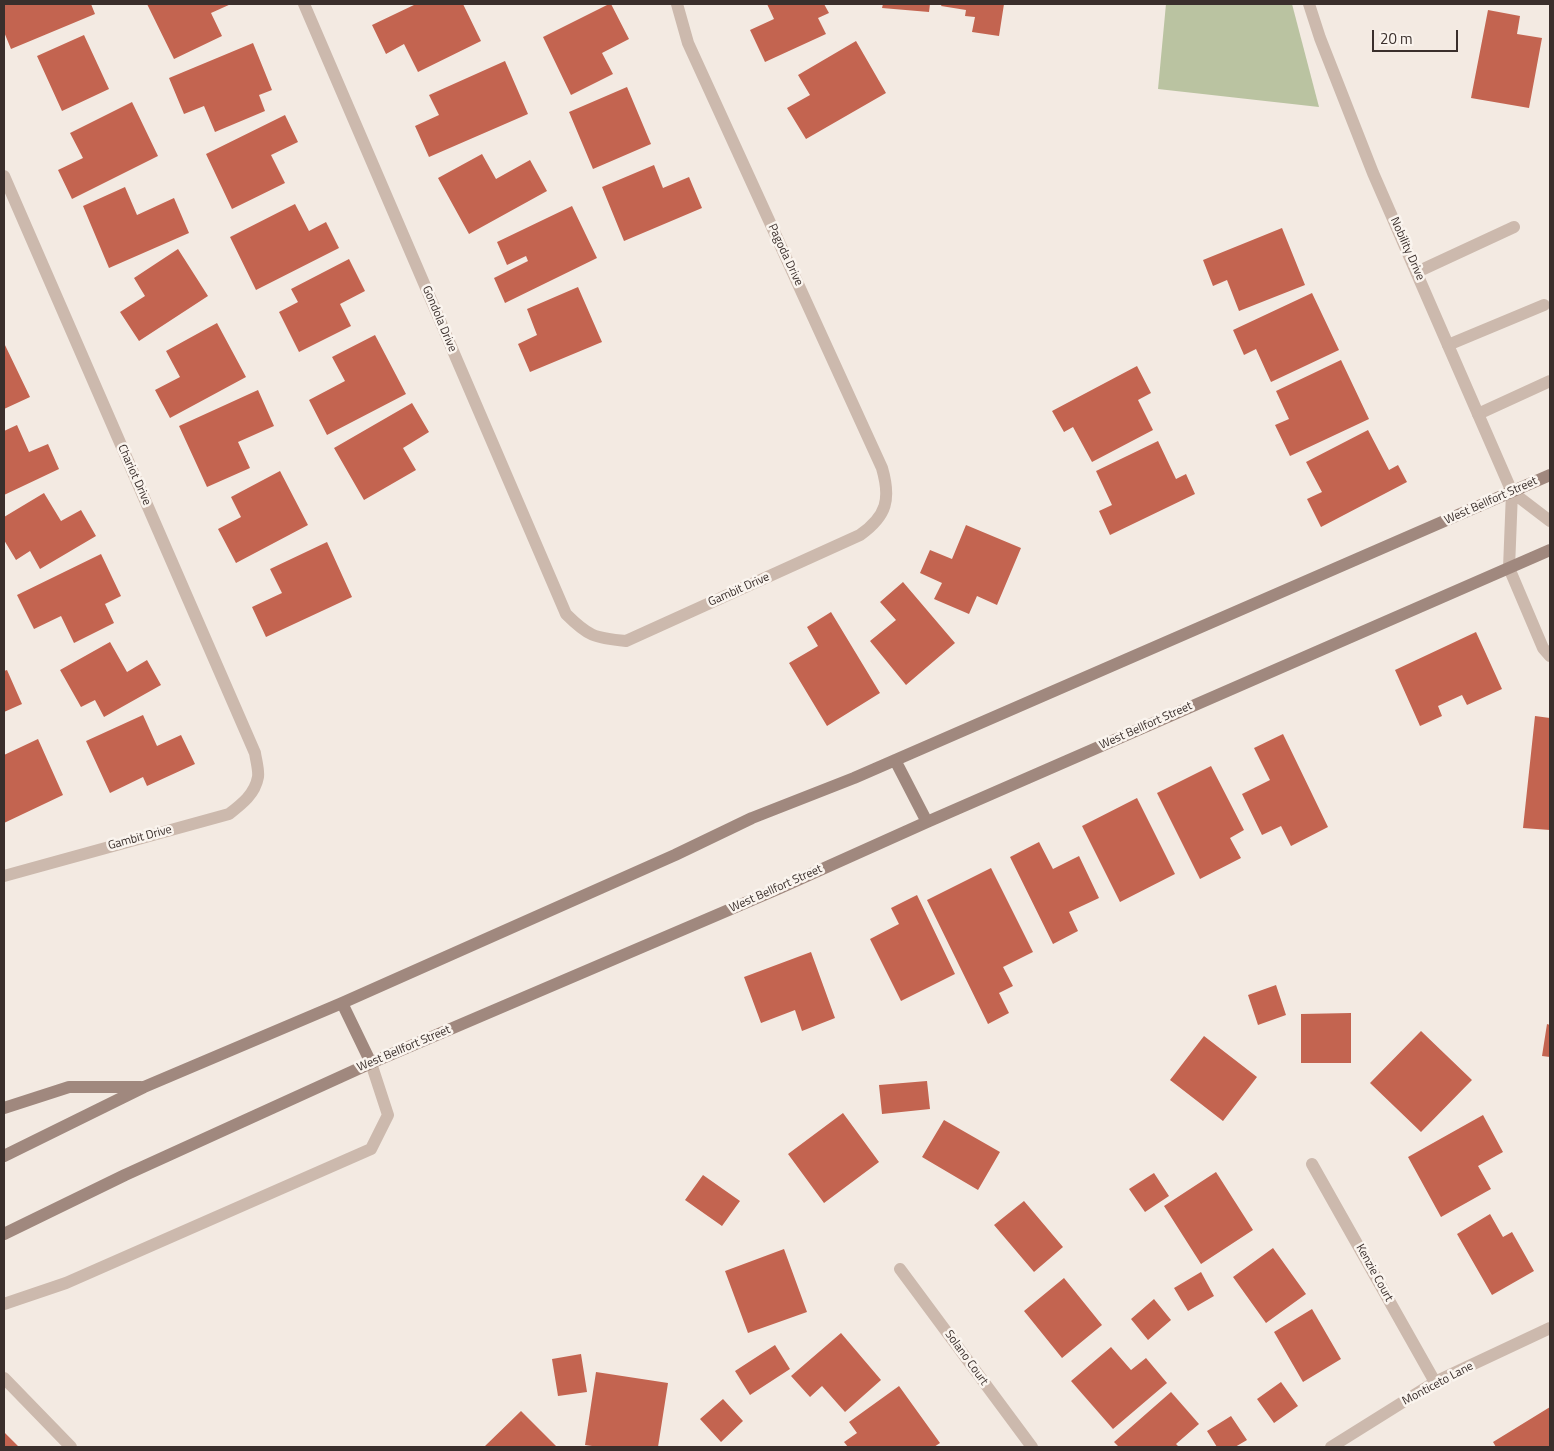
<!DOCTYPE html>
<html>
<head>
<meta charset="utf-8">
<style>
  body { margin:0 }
  #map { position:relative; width:1554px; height:1451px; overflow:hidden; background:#f3eae2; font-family:"Titillium Web",sans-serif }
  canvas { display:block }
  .frame { position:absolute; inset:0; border:5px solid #3a2f2c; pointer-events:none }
  .scale { position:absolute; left:1372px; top:30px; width:86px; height:22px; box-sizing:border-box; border:2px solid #3a2f2c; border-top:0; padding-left:6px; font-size:15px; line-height:18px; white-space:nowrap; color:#3a2f2c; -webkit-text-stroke:4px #faf4ee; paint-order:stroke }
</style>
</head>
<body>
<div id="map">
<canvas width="1554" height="1451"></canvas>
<div class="frame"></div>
<div class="scale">20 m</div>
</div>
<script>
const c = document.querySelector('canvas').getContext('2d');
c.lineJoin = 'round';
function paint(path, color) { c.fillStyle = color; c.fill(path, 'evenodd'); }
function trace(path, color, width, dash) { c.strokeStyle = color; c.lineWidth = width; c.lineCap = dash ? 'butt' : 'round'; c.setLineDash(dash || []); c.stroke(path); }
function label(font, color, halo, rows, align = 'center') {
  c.font = font + ' "Titillium Web",sans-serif'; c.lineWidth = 5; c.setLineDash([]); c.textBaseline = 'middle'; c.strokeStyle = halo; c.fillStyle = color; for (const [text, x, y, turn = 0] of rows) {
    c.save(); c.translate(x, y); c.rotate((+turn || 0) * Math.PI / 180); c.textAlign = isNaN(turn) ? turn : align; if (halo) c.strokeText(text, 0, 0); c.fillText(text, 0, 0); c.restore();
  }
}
const green = new Path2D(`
  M 1166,4 L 1292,4 L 1319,107 L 1158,89 Z`);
const building = new Path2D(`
  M 4,4 L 91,4 L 95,14 L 11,49 L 4,32 Z
  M 147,4 L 231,4 L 211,13 L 222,36 L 174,59 Z
  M 416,4 L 463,4 L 481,41 L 418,72 L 404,44 L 386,54 L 372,25 Z
  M 609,4 L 611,4 L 629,39 L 602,53 L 613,74 L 571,95 L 543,37 Z
  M 767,4 L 824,4 L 829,13 L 818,18 L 826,34 L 765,62 L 750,30 L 774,19 Z
  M 883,4 L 930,4 L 929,12 L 882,8 Z
  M 942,4 L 1004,4 L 999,36 L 972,32 L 975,17 L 965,16 L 966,10 L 941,6 Z
  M 1488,10 L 1520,16 L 1517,34 L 1542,38 L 1529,108 L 1471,98 Z
  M 84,35 L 109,89 L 62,111 L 37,56 Z
  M 856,41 L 886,93 L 806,139 L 787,108 L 810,95 L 798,75 Z
  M 253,43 L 272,90 L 259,95 L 265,111 L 215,132 L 204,106 L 184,114 L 169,78 Z
  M 505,61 L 528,114 L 429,157 L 415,126 L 439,115 L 429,95 Z
  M 627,87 L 651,144 L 593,169 L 569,112 Z
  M 132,102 L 158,156 L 72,199 L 58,170 L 83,158 L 70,133 Z
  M 285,115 L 298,142 L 271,155 L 285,183 L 232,209 L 206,154 Z
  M 482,154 L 496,179 L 530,160 L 547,191 L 469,234 L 438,178 Z
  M 654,165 L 663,188 L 689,177 L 702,208 L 624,241 L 602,187 Z
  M 125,187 L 137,215 L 174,198 L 189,233 L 109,268 L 83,206 Z
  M 295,204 L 309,231 L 326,222 L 339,248 L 256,290 L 230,237 Z
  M 572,206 L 597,258 L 505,303 L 494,278 L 528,261 L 526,256 L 507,265 L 497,242 Z
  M 1282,228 L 1305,285 L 1239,311 L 1227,280 L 1213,286 L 1203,260 Z
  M 178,249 L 208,296 L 139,341 L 120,312 L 145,296 L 134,278 Z
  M 349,259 L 365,291 L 340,304 L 351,326 L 299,352 L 279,312 L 298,302 L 291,289 Z
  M 578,287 L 602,342 L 530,372 L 518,344 L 537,335 L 527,309 Z
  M 1312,293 L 1339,350 L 1271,382 L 1256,349 L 1244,355 L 1233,330 Z
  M 217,323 L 246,377 L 170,418 L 155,390 L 180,377 L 166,351 Z
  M 375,335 L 406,394 L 327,435 L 309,400 L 345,381 L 332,357 Z
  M 4,343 L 30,397 L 4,409 Z
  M 1341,360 L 1369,419 L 1290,456 L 1275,425 L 1289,419 L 1276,391 Z
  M 1137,366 L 1151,393 L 1138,400 L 1153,430 L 1092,462 L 1073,427 L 1064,432 L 1052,411 Z
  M 258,390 L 274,426 L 238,442 L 250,468 L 207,487 L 179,426 Z
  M 412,403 L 429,432 L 403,448 L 416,470 L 364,500 L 334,448 Z
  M 17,425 L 29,452 L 48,444 L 59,469 L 4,495 L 4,431 Z
  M 1368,430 L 1389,470 L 1398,465 L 1407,482 L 1321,527 L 1307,499 L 1322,492 L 1306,462 Z
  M 1158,441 L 1176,479 L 1186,474 L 1195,494 L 1110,535 L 1099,511 L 1112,505 L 1096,471 Z
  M 280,471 L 308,525 L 236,563 L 218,529 L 241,517 L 231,497 Z
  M 44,493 L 61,521 L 81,510 L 96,536 L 40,569 L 30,551 L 16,560 L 4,540 L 4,517 Z
  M 966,525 L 1021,548 L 997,605 L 977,596 L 969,614 L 934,599 L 942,583 L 920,573 L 930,550 L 952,559 Z
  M 327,542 L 352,597 L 266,637 L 252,607 L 282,593 L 270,569 Z
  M 101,554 L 121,596 L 105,604 L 114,623 L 74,643 L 61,616 L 34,629 L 17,595 Z
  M 903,582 L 955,643 L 906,685 L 870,641 L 896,620 L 880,602 Z
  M 831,612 L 880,693 L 827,726 L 789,663 L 818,646 L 807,627 Z
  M 1476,632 L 1502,689 L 1467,705 L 1462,695 L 1438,706 L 1442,716 L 1420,726 L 1395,670 Z
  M 110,642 L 127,672 L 147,660 L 161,685 L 104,717 L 95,700 L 81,707 L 60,670 Z
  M 7,670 L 22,704 L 4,712 L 4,671 Z
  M 143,715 L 157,746 L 181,735 L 195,764 L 147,786 L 143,777 L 110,793 L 86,741 Z
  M 1535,716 L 1550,718 L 1550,830 L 1523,828 Z
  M 1283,734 L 1328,827 L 1291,846 L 1281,826 L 1262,835 L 1242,794 L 1270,780 L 1254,748 Z
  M 38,739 L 63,795 L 4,823 L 4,755 Z
  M 1211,766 L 1244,830 L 1230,838 L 1241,858 L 1200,879 L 1157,793 Z
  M 1137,798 L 1175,874 L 1120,902 L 1082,826 Z
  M 1039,842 L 1053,869 L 1079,856 L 1099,898 L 1069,912 L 1078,931 L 1053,944 L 1010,857 Z
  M 991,868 L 1033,952 L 1003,967 L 1013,986 L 999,993 L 1009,1013 L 988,1024 L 927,900 Z
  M 917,895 L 955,974 L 901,1001 L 870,939 L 899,924 L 891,908 Z
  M 811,952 L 835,1018 L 802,1031 L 795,1010 L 761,1023 L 744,977 Z
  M 1276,985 L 1286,1015 L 1258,1025 L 1248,995 Z
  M 1351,1013 L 1351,1063 L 1301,1063 L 1301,1014 Z
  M 1547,1024 L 1550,1025 L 1550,1057 L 1542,1056 Z
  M 1421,1031 L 1472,1080 L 1421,1132 L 1370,1083 Z
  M 1204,1036 L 1257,1077 L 1223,1121 L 1170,1080 Z
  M 927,1081 L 930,1109 L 882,1114 L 879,1085 Z
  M 843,1113 L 879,1162 L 824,1203 L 788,1154 Z
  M 1483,1115 L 1503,1152 L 1478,1166 L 1491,1189 L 1441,1217 L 1408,1157 Z
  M 944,1120 L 1000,1152 L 978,1190 L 922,1157 Z
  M 1216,1172 L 1253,1230 L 1201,1264 L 1164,1206 Z
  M 1154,1173 L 1169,1196 L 1145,1212 L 1129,1189 Z
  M 703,1175 L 740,1201 L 722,1226 L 685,1200 Z
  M 1024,1201 L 1063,1247 L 1034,1272 L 994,1225 Z
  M 1490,1214 L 1503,1237 L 1512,1232 L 1534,1271 L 1492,1295 L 1457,1234 Z
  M 1273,1248 L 1306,1294 L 1266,1323 L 1233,1277 Z
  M 784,1249 L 807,1312 L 748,1333 L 725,1271 Z
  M 1201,1272 L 1214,1296 L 1188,1311 L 1174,1288 Z
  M 1064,1278 L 1102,1325 L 1062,1358 L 1024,1311 Z
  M 1154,1299 L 1171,1320 L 1148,1340 L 1131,1319 Z
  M 1312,1309 L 1341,1359 L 1303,1382 L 1274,1332 Z
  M 841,1333 L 881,1380 L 845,1412 L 822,1386 L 810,1397 L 791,1376 Z
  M 775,1345 L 790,1369 L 750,1395 L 735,1371 Z
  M 1111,1347 L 1131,1370 L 1146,1358 L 1167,1383 L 1113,1429 L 1071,1381 Z
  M 581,1354 L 587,1392 L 558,1396 L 552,1359 Z
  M 596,1372 L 668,1383 L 658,1447 L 599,1447 L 585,1445 Z
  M 1281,1382 L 1298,1406 L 1274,1423 L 1257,1399 Z
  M 899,1386 L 940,1443 L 934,1447 L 848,1447 L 844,1442 L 857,1433 L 849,1422 Z
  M 1171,1392 L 1199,1424 L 1176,1444 L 1179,1447 L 1119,1447 L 1114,1442 Z
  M 723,1399 L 743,1421 L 721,1442 L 700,1419 Z
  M 1550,1407 L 1550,1447 L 1496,1447 L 1493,1442 Z
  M 521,1411 L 556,1446 L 484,1447 Z
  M 1231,1416 L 1247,1440 L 1235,1447 L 1217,1447 L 1207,1431 Z
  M 4,1432 L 19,1447 L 4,1447 Z`);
const lane = new Path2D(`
  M 1417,272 L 1514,227
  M 1448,345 L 1544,305
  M 1478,414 L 1550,381
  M 4,1304 L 66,1283 L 371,1149 L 388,1115 L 371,1063
  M 4,1378 L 71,1447`);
const street = new Path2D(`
  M 304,4 L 566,614 C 588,636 594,638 626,641 L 860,535 C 887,516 891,499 882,468 L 688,43 L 677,4
  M 1309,4 L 1320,38 L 1373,173 L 1512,492 L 1509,568 L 1543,648 L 1550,656
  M 4,176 L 255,753 C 256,760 259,770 258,777 C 255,794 242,804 229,814 L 4,876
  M 1512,492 L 1550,521
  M 1312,1164 L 1435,1382
  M 900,1269 L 1032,1447
  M 1331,1447 L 1435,1382 L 1550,1328`);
const secondary = new Path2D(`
  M 895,760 L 927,822
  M 342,1003 L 371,1063
  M 4,1108 L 69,1087 L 141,1087
  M 4,1156 L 144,1087 L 342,1003 L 675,855 L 752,818 L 854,778 L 1550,475
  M 4,1234 L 125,1175 L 371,1063 L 780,888 L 927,822 L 1550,550`);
const streetNames = [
  ["Nobility Drive",1407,249,66],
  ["Pagoda Drive",785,255,65],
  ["Gondola Drive",439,319,67],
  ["Chariot Drive",134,475,66],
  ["West Bellfort Street",1491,501,-24],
  ["Gambit Drive",739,590,-24],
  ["West Bellfort Street",1146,726,-24],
  ["Gambit Drive",140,838,-15],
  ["West Bellfort Street",776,889,-24],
  ["West Bellfort Street",404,1049,-23],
  ["Kenzie Court",1374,1273,61],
  ["Solano Court",966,1358,54],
  ["Monticeto Lane",1438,1384,-28]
];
paint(green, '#bac3a1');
paint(building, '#c36450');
trace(lane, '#ccb9ad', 12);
trace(street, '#ccb9ad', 12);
trace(secondary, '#a0887e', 12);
label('12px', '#3a2f2c', '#faf4ee', streetNames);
</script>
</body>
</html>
